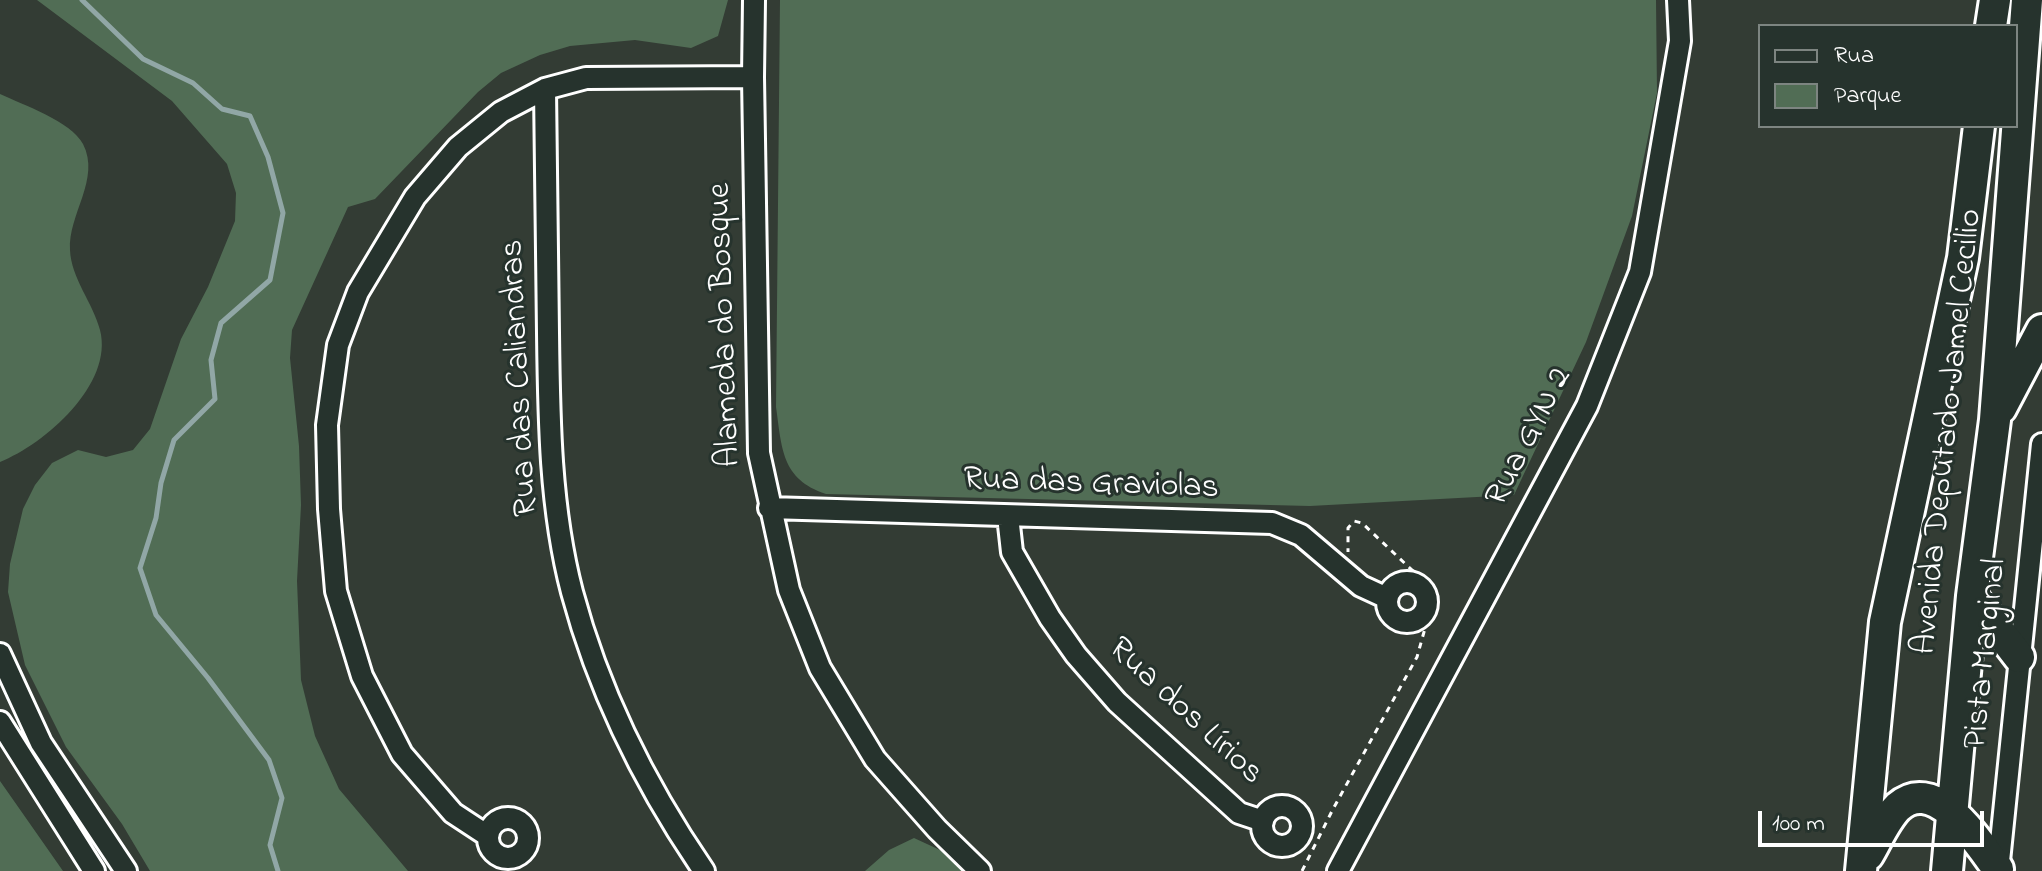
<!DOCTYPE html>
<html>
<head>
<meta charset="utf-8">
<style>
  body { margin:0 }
  #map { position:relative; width:2042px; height:871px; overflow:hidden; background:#333c34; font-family:"Indie Flower",sans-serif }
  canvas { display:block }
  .legend { position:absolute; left:1758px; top:24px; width:260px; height:104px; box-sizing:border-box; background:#26332d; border:2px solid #7d8581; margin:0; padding:10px 14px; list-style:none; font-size:24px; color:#fff }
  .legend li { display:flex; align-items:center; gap:16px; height:40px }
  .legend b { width:40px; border:2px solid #7d8581 }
  .scale { position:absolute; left:1758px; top:811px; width:226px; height:36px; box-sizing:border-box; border:4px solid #fff; border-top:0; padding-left:10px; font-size:24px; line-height:28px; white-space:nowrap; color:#fff; -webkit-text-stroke:6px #26332d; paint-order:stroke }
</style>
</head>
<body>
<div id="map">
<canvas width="2042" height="871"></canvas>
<ul class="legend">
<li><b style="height:10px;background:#26332d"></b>Rua</li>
<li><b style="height:22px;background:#516d55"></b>Parque</li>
</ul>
<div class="scale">100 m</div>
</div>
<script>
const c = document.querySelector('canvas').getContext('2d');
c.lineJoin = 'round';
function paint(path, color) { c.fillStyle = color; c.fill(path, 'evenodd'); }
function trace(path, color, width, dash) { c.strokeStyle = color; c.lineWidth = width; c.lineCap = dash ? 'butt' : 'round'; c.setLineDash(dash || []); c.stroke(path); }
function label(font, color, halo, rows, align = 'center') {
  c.font = font + ' "Indie Flower",sans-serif'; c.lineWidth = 6; c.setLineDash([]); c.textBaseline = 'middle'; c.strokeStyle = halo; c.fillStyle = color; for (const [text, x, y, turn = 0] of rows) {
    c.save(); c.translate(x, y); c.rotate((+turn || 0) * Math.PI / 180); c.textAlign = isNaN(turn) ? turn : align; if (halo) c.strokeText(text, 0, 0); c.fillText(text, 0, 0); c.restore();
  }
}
const green = new Path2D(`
  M 37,0 L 728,0 L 718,36 L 691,48 L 635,40 L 570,46 L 540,55 L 501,73 L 478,92 L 375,199 L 348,207 L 292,330 L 290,358 L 299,446 L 301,505 L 297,581 L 301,680 L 315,736 L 339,789 L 408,871 L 150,871 L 122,824 L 66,747 L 25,665 L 8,592 L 10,564 L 23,509 L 35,485 L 52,463 L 78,450 L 106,457 L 133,450 L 150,429 L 181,339 L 208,287 L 235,221 L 236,193 L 227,164 L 172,101 Z
  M 780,0 L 1656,0 L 1657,93 L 1632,216 L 1586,342 L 1514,495 L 1310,506 L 826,494 C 781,479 782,448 776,407 Z
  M 0,94 C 23,105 71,121 83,144 C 101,179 68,214 70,250 C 71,278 93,303 100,330 C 114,384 45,444 0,462 Z
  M 0,781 L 63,871 L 0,871 Z
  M 914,838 L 940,850 L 964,871 L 865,871 L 889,850 Z`);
const stream = new Path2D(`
  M 82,0 L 143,59 L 193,83 L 222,109 L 250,116 L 268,157 L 283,213 L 270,280 L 221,323 L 211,360 L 215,399 L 174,440 L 161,483 L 156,518 L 140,568 L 156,615 L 208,678 L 269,760 L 282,798 L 270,845 L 278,871`);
const path = new Path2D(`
  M 1302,871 L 1333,809 L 1417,657 L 1429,614 L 1430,594 L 1414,572 L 1362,523 L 1354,521 L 1348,528 L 1348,552`);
const minor = new Path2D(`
  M 754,0 L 753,77 L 759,453 L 789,590 L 820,668 L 875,759 L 937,829 L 980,871
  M 545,89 C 546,170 547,251 548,333 C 549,419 550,508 572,592 C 599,693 645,785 704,871
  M 769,508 L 1272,523 L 1301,535 L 1361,586 L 1387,598
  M 1008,516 L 1012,552 L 1050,618 L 1076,655 L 1117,702 L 1239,813 L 1263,821
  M1387 602a20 20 0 1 1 40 0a20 20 0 1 1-40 0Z
  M 0,654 L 41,743 L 126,871
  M 0,722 L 94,871
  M1262 826a20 20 0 1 1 40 0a20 20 0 1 1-40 0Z
  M488 838a20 20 0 1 1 40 0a20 20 0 1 1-40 0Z
  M 488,836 L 453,813 L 402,754 L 362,676 L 336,591 L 329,509 L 327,425 L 338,345 L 358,292 L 415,197 L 458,147 L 501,112 L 545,89 L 586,78 L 753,77
  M 1338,871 L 1587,406 L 1640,272 L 1680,41 L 1678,0
  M 1998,871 L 2042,444`);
const highway = new Path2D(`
  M 1991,26 L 1995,0
  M 2001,408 L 2042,330
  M 1972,596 L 2019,657
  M 1868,855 C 1877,840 1885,820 1898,807 C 1936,773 1979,844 1998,869
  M 1861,871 L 1885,622 L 1963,258 L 1979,126
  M 1947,871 L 1972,596 L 1995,420 L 2027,0`);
const streetNames = [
  ["Alameda do Bosque",727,325,-92],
  ["Rua das Caliandras",522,378,-93],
  ["Avenida Deputado Jamel Cecilio",1950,432,-84],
  ["Rua GYN 2",1531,438,-63],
  ["Rua das Graviolas",1091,486,2],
  ["Pista Marginal",1988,654,-84],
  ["Rua dos Lírios",1184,713,43]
];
paint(green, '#516d55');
trace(stream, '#91a7a6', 5);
trace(minor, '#fff', 26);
trace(highway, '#fff', 36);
trace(path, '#fff', 3, [6, 6]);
trace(minor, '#26332d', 20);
trace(highway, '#26332d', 30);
label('34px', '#fff', '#26332d', streetNames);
</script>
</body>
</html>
